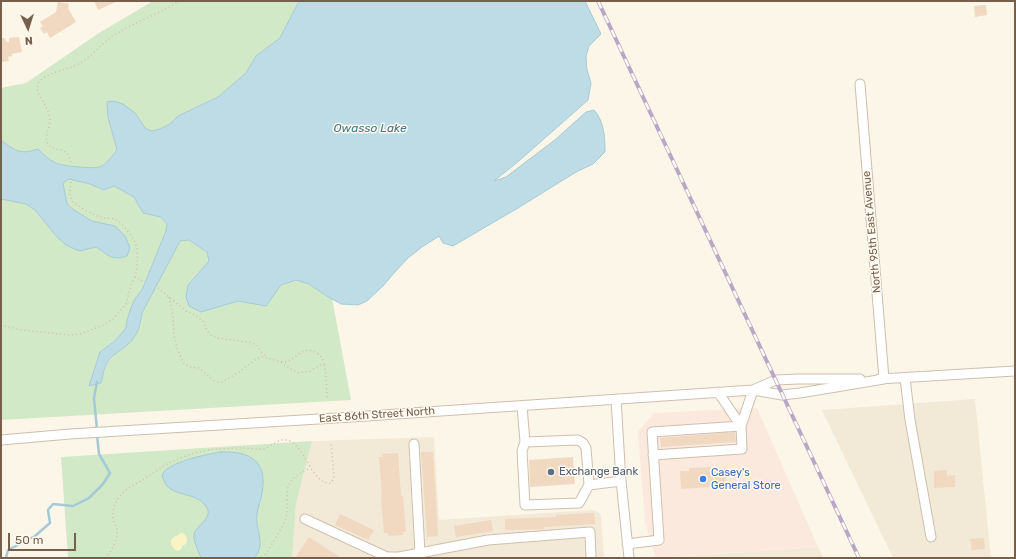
<!DOCTYPE html>
<html>
<head>
<meta charset="utf-8">
<style>
  body { margin:0 }
  #map { position:relative; width:1016px; height:559px; overflow:hidden; background:#fcf6e9; font-family:Rubik,sans-serif }
  canvas { display:block }
  .frame { position:absolute; inset:0; border:2px solid #765f4d; pointer-events:none }
  .north { position:absolute; left:8px; top:8px; width:40px; height:40px; -webkit-text-stroke:3px #fefaef; paint-order:stroke; rotate:176deg; font-size:11px; font-weight:700; line-height:16px; text-align:center; color:#765f4d }
  .north::after { content:''; display:block; margin:auto; width:14px; height:18px; background:#765f4d; clip-path:polygon(50% 0,100% 100%,50% 72%,0 100%) }
  .scale { position:absolute; left:8px; top:533px; width:68px; height:18px; box-sizing:border-box; border:2px solid #765f4d; border-top:0; padding-left:5px; font-size:12px; line-height:14px; white-space:nowrap; color:#765f4d; -webkit-text-stroke:3px #fefaef; paint-order:stroke }
</style>
</head>
<body>
<div id="map">
<canvas width="1016" height="559"></canvas>
<div class="frame"></div>
<div class="north">N</div>
<div class="scale">50 m</div>
</div>
<script>
const c = document.querySelector('canvas').getContext('2d');
c.lineJoin = 'round';
function paint(path, color) { c.fillStyle = color; c.fill(path, 'evenodd'); }
function trace(path, color, width, dash) { c.strokeStyle = color; c.lineWidth = width; c.lineCap = dash ? 'butt' : 'round'; c.setLineDash(dash || []); c.stroke(path); }
function label(font, color, halo, rows, align = 'center') {
  c.font = font + ' Rubik,sans-serif'; c.lineWidth = 3; c.setLineDash([]); c.textBaseline = 'middle'; c.strokeStyle = halo; c.fillStyle = color; for (const [text, x, y, turn = 0] of rows) {
    c.save(); c.translate(x, y); c.rotate((+turn || 0) * Math.PI / 180); c.textAlign = isNaN(turn) ? turn : align; if (halo) c.strokeText(text, 0, 0); c.fillText(text, 0, 0); c.restore();
  }
}
const residential = new Path2D(`
  M 975,399 L 991,558 L 893,558 L 822,410 Z
  M 434,437 L 439,520 L 592,510 L 598,512 L 601,516 L 604,558 L 292,558 L 296,504 L 312,441 Z
  M 818,547 L 823,558 L 656,558 Z`);
const commercial = new Path2D(`
  M 757,408 L 818,547 L 656,558 L 645,523 L 638,432 L 654,413 Z`);
const green = new Path2D(`
  M 153,1 L 301,1 L 297,5 L 280,38 L 256,56 L 246,73 L 218,97 L 178,116 L 170,124 L 160,129 L 152,131 L 145,128 L 136,114 L 107,102 L 108,117 L 117,150 C 112,156 105,166 99,167 C 92,169 62,166 56,163 C 49,160 43,154 38,149 C 19,155 16,151 1,140 L 1,88 L 26,83 L 99,33 Z
  M 69,179 L 90,184 L 104,190 L 114,185 L 134,197 L 143,213 L 161,217 L 167,224 L 166,231 L 142,290 L 135,299 L 131,308 L 127,320 L 126,328 L 115,341 L 100,352 L 96,364 L 90,386 L 101,383 L 106,365 L 115,354 L 126,346 L 140,325 L 142,313 L 180,241 L 189,240 L 207,252 L 209,261 L 188,285 L 201,312 L 238,301 L 251,303 L 281,285 L 296,280 L 309,284 L 325,295 L 332,298 L 351,400 L 1,420 L 1,199 L 26,204 L 35,210 L 57,237 L 79,250 L 96,247 C 108,255 112,261 127,256 L 115,226 L 92,221 L 74,210 L 67,204 L 65,194 L 63,183 Z
  M 312,441 L 296,504 L 292,558 L 68,558 L 61,457 Z`);
const sand = new Path2D(`
  M 181,533 C 186,533 187,538 187,542 L 186,544 L 182,546 C 182,549 181,550 177,551 C 173,548 170,545 171,540 L 175,536 L 177,536 Z`);
const water = new Path2D(`
  M 301,1 L 585,1 L 601,34 L 589,46 L 586,56 L 587,70 L 591,83 L 588,100 L 520,160 L 494,181 L 506,177 L 556,139 L 586,112 L 594,110 C 604,121 605,137 605,152 L 593,164 L 576,172 L 518,208 L 453,246 L 443,243 L 439,236 L 422,247 L 408,258 L 394,273 L 383,286 L 367,301 L 358,305 L 341,304 L 325,295 L 309,284 L 296,280 L 281,285 L 266,306 L 238,301 L 201,312 L 189,306 L 186,297 L 188,285 L 209,261 L 207,252 L 189,240 L 180,241 L 142,313 C 140,327 137,337 126,346 C 119,352 110,356 106,365 C 103,370 103,378 101,383 L 89,386 L 100,352 L 115,341 L 126,328 L 127,320 L 131,308 L 135,299 L 142,290 L 166,231 L 167,224 L 161,217 L 143,213 L 134,197 L 114,186 L 104,190 L 90,184 L 69,179 L 63,183 L 65,194 L 67,204 L 74,210 L 92,221 L 115,226 L 125,236 L 130,248 L 127,256 C 112,261 108,255 96,247 L 79,251 L 66,245 L 57,237 L 35,210 L 26,204 L 1,199 L 1,140 C 16,151 19,155 38,149 C 43,154 49,160 56,163 C 62,166 92,169 99,167 C 105,166 113,155 117,150 L 108,117 L 107,102 L 114,101 L 123,104 L 136,114 L 145,128 L 152,131 L 160,129 L 170,124 L 178,116 L 218,97 L 246,73 L 256,56 L 280,38 L 297,5 Z
  M 221,452 C 250,451 268,461 262,493 C 261,500 258,507 257,514 C 255,526 263,539 259,550 C 258,553 256,556 254,558 L 201,558 C 199,553 193,540 194,534 C 196,526 213,518 207,508 C 198,492 177,497 167,486 C 164,483 163,478 162,475 C 167,462 208,454 221,452 Z`);
const stream = new Path2D(`
  M 97,430 L 94,398 L 97,382
  M 6,558 L 8,550 L 35,536 L 50,523 L 48,510 L 53,504 L 73,506 L 89,498 L 103,484 L 110,473 L 99,454 L 97,435`);
const building = new Path2D(`
  M 94,1 L 118,1 L 98,10 Z
  M 58,2 L 69,4 L 68,8 L 76,22 L 50,38 L 47,32 L 44,34 L 40,28 L 43,26 L 40,22 L 56,12 Z
  M 986,5 L 987,15 L 975,17 L 974,6 Z
  M 19,37 L 22,52 L 12,54 L 12,56 L 8,57 L 9,61 L 1,62 L 1,38 L 5,38 L 6,42 L 9,42 L 9,38 Z
  M 735,432 L 736,442 L 661,447 L 660,438 Z
  M 421,452 L 433,452 L 438,536 L 427,537 Z
  M 398,453 L 401,496 L 403,496 L 406,532 L 403,532 L 403,535 L 388,536 L 388,533 L 384,533 L 381,497 L 382,497 L 379,457 L 383,457 L 382,454 Z
  M 573,457 L 575,484 L 530,487 L 529,460 Z
  M 715,467 L 715,469 L 725,468 L 726,486 L 681,489 L 680,471 L 689,471 L 689,468 Z
  M 947,470 L 947,476 L 955,475 L 955,487 L 934,488 L 934,471 Z
  M 594,513 L 595,524 L 543,527 L 544,529 L 505,530 L 505,519 L 556,517 L 556,515 Z
  M 340,514 L 374,530 L 368,540 L 335,525 Z
  M 491,520 L 493,531 L 456,537 L 454,526 Z
  M 309,537 L 341,558 L 295,558 Z
  M 984,538 L 985,549 L 972,550 L 970,539 Z`);
const path = new Path2D(`
  M 71,162 C 70,161 69,156 69,156 C 65,147 51,152 47,142 C 44,133 53,124 49,115 C 48,112 47,109 46,107 C 43,99 35,94 38,84 C 42,74 66,70 76,65 C 91,59 100,44 114,35 C 135,22 159,14 179,1
  M 71,182 L 70,194 L 72,201 C 78,206 94,216 101,217 C 106,219 111,217 116,220 C 123,223 137,242 137,249 C 138,259 137,268 135,277 L 143,281
  M 158,288 L 186,311 L 195,315 L 203,321 L 207,331 L 211,335 L 218,338 L 249,342 L 257,345 L 261,352 L 267,357
  M 169,297 L 173,316 L 174,335 L 177,348 L 184,364 L 191,367 L 199,368 L 213,380 L 218,382 L 222,382 L 239,372 L 256,359 L 263,357 L 268,358 L 281,362 L 286,366 L 298,373 L 310,371 L 322,364 L 324,365 L 326,374 L 327,398
  M 1,325 L 22,330 L 69,335 L 80,334 L 104,325 L 113,319 L 126,304 L 131,285 L 135,277
  M 281,362 C 295,364 301,342 318,354 C 321,356 323,359 324,364
  M 105,558 C 112,551 118,540 117,531 C 117,527 114,523 113,519 C 112,513 114,505 118,499 C 123,489 135,485 144,479 C 152,474 159,469 167,464 C 180,457 202,450 216,449 C 225,449 235,448 244,448 C 250,448 256,450 262,449 C 270,448 278,438 287,440 C 305,444 311,485 331,483 L 334,478 L 331,442
  M 263,558 C 270,547 282,529 286,518 C 288,511 287,506 287,499 C 286,480 295,476 310,468`);
const minor = new Path2D(`
  M 860,84 L 884,379
  M 905,378 L 910,420 L 931,537
  M 879,379 L 1015,371
  M 753,390 L 776,380 L 798,379 L 860,379
  M 718,392 L 741,426
  M 616,399 L 621,481 L 629,558
  M 522,406 L 525,442
  M 1,440 L 70,434 L 352,417 L 753,390 L 782,395 L 800,393 L 884,379
  M 578,440 L 583,443 L 586,448 L 589,485 L 579,503 L 525,505 L 522,451 L 525,442 Z
  M 414,444 L 420,553
  M 653,455 L 742,449 L 741,426 L 753,390
  M 589,485 L 621,481
  M 305,519 L 387,557 L 399,557 L 488,540 L 590,532 L 591,558
  M 627,544 L 659,540 L 652,432 L 741,426`);
const rail = new Path2D(`
  M 598,1 L 859,558`);
const markers = [
  [551,472,4,"#5c6f8a"],
  [703,479,4,"#3f7fe0"]
];
const streetNames = [
  ["North 95th East Avenue",872,232,-95],
  ["East 86th Street North",377,415,-4]
];
const serviceNames = [
  ["Exchange Bank",559,472]
];
const shopNames = [
  ["Casey's",711,473],
  ["General Store",711,486]
];
const waterNames = [
  ["Owasso Lake",370,129]
];
paint(residential, '#f3e9d7');
paint(commercial, '#fbe9dd');
paint(green, '#d2e9c7');
paint(sand, '#f9f3c5');
paint(water, '#bedce5');
trace(water, '#a4cad7', 1);
trace(stream, '#a4cad7', 2.5);
paint(building, '#f0d8c1');
trace(minor, '#cebfaf', 11);
trace(path, '#d6bca4', 1.5, [1, 3]);
trace(minor, '#fff', 9);
trace(rail, '#baa7c6', 4);
trace(rail, '#fefaef', 2.5, [8]);
for (const [x, y, r, color] of markers) { const dot = new Path2D(); dot.arc(x, y, r, 0, 2 * Math.PI); c.fillStyle = color; c.fill(dot); trace(dot, '#fefaef', 1.5); }
label('11px', '#765f4d', '#fefaef', streetNames);
label('11px', '#4e5e75', '#fefaef', serviceNames, 'left');
label('11px', '#366cbe', '#fefaef', shopNames, 'left');
label('italic 12px', '#477788', '#fefaef', waterNames);
</script>
</body>
</html>
